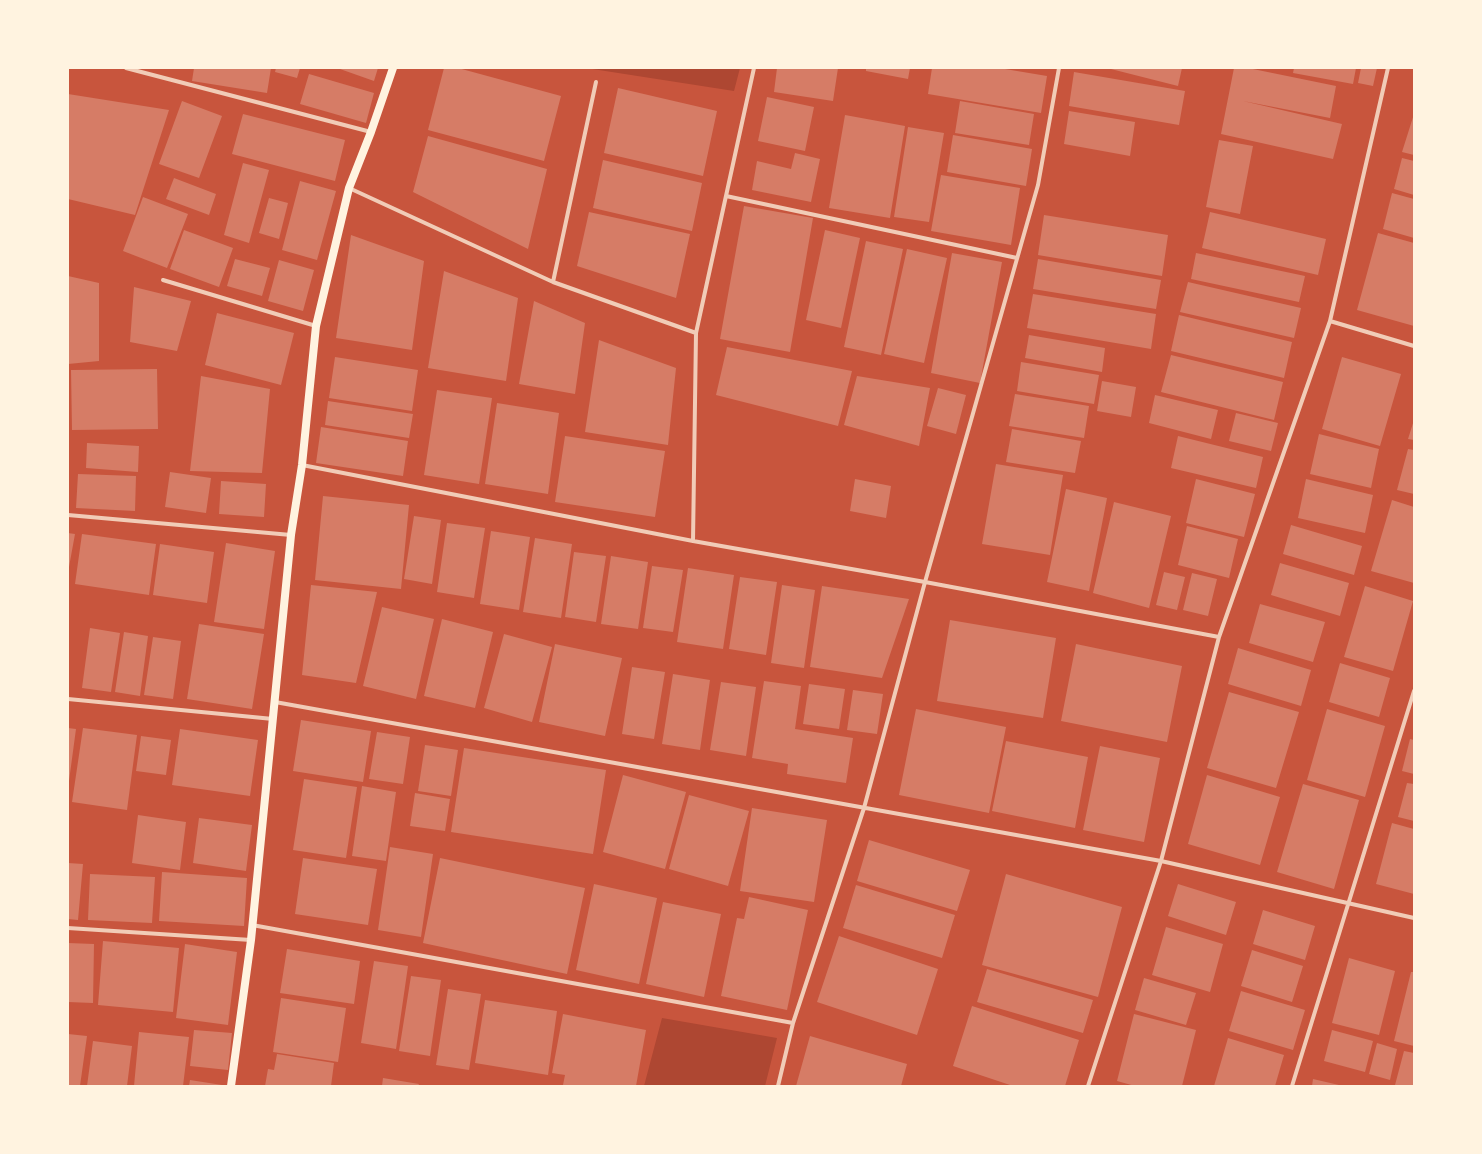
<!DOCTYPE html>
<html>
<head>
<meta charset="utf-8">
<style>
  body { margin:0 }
  #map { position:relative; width:1482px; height:1154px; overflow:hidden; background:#c8553d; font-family:Arial,sans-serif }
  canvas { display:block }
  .frame { position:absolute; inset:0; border:69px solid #fff3e0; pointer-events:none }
</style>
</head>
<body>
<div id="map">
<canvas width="1482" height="1154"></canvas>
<div class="frame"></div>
</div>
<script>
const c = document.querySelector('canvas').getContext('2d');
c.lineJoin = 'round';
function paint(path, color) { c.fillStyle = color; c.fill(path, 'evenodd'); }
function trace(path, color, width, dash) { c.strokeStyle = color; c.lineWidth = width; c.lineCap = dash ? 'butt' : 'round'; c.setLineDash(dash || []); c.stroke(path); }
const green = new Path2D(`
  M 586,68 L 740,68 L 734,91 Z
  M 662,1018 L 777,1038 L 765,1086 L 644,1086 Z`);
const building = new Path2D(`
  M 194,68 L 271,68 L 267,93 L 192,81 Z
  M 276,68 L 300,68 L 297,78 L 275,72 Z
  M 340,68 L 378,68 L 374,81 L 340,69 Z
  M 444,68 L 458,68 L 561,96 L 544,161 L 428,130 Z
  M 777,68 L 838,68 L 833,101 L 774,92 Z
  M 866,68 L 910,68 L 908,79 L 866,71 Z
  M 932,68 L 999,68 L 1047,76 L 1041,113 L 928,94 Z
  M 1107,68 L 1182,68 L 1178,86 Z
  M 1234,68 L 1248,68 L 1336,86 L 1330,118 L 1243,101 L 1342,124 L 1333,159 L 1221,134 Z
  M 1294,68 L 1356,68 L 1353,84 L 1293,73 Z
  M 1361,68 L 1377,68 L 1373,86 L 1358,83 Z
  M 1074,72 L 1185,91 L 1179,125 L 1069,106 Z
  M 309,74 L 374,93 L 366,123 L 300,104 Z
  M 618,88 L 717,111 L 703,176 L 604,153 Z
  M 68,94 L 169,110 L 135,215 L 68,199 Z
  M 767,97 L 814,107 L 805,151 L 758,141 Z
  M 182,101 L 222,116 L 199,178 L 159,164 Z
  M 960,101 L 1034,114 L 1029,145 L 955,133 Z
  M 1069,111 L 1135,122 L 1130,156 L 1064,144 Z
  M 243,114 L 345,140 L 335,181 L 232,154 Z
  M 1414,114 L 1414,155 L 1402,152 Z
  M 845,115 L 905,126 L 890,218 L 829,208 Z
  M 908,127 L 944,133 L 929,222 L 894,217 Z
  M 953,135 L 1032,149 L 1026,186 L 947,172 Z
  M 428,136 L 547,169 L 528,249 L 413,192 Z
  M 1219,140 L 1253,146 L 1240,214 L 1206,207 Z
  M 795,153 L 820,159 L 811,202 L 752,190 L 757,161 L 791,169 Z
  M 1402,158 L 1414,161 L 1414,195 L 1394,189 Z
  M 603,160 L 702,183 L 692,231 L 593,208 Z
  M 243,163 L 269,170 L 249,243 L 224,235 Z
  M 941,175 L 1020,188 L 1011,245 L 931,231 Z
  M 174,178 L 216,194 L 209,215 L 166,199 Z
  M 300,181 L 336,191 L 317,260 L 282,250 Z
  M 1392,193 L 1414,199 L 1414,238 L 1383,229 Z
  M 143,197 L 188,214 L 167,268 L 123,251 Z
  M 269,198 L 288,203 L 279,239 L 259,233 Z
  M 744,206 L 813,218 L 790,352 L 720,339 Z
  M 589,212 L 690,234 L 676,298 L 577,266 Z
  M 1210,212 L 1326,239 L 1318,275 L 1202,248 Z
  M 1044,215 L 1168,235 L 1162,276 L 1038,255 Z
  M 184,230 L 233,248 L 219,287 L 170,269 Z
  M 825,230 L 860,238 L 841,328 L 806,320 Z
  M 1378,233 L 1414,243 L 1414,326 L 1357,310 Z
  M 351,235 L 424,261 L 412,350 L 336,338 Z
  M 866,241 L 903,249 L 881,355 L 844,347 Z
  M 907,249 L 947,258 L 924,363 L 884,354 Z
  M 952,253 L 1002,262 L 980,383 L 931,373 Z
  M 1196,253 L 1305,276 L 1299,302 L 1191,279 Z
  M 235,259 L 270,268 L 262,296 L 227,286 Z
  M 1038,259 L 1161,280 L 1156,309 L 1033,289 Z
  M 279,260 L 314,270 L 303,311 L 268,301 Z
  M 444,271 L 518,298 L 506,381 L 428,368 Z
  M 68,276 L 99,283 L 99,361 L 68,364 Z
  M 1188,282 L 1301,308 L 1294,338 L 1180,312 Z
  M 134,287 L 191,301 L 177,351 L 130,342 Z
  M 1033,294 L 1156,314 L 1151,349 L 1027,328 Z
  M 534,301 L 585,323 L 575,394 L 519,384 Z
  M 217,313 L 294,333 L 281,385 L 205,365 Z
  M 1179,315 L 1292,342 L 1284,378 L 1171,351 Z
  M 1029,335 L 1105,348 L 1102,372 L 1025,358 Z
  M 599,340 L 676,368 L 668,445 L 585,432 Z
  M 727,347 L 852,371 L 838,426 L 716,395 Z
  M 1171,355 L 1283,382 L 1274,420 L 1161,392 Z
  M 335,357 L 418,370 L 412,411 L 329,398 Z
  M 1342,357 L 1401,374 L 1380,446 L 1322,429 Z
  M 1021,362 L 1099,375 L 1094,404 L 1017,391 Z
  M 157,369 L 158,429 L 72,430 L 71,370 Z
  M 201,376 L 270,389 L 262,473 L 190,471 Z
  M 857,376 L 930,388 L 919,446 L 844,425 Z
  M 1102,381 L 1136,387 L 1131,417 L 1097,411 Z
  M 938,388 L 966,395 L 956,434 L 927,426 Z
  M 437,390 L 492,398 L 479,484 L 424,475 Z
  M 1015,394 L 1089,406 L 1084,438 L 1009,426 Z
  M 1155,395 L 1218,410 L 1211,439 L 1149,423 Z
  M 328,401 L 413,414 L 409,438 L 325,425 Z
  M 497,403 L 559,413 L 548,494 L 485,484 Z
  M 1236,413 L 1278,423 L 1271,451 L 1229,441 Z
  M 1414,420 L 1414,440 L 1408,439 Z
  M 321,427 L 408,441 L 403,476 L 316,463 Z
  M 1012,429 L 1081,441 L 1075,473 L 1006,462 Z
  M 1319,434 L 1379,449 L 1371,488 L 1310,474 Z
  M 565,436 L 665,451 L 655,517 L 555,502 Z
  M 1178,436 L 1263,457 L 1256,488 L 1171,468 Z
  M 87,443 L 139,446 L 138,472 L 86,468 Z
  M 1408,449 L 1414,450 L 1414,494 L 1397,490 Z
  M 996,464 L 1063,475 L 1050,555 L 982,544 Z
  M 170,472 L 211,478 L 206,513 L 165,507 Z
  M 78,474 L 136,476 L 135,511 L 76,508 Z
  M 855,479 L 891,486 L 886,518 L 850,511 Z
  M 1196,479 L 1255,494 L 1244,537 L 1186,523 Z
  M 1306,479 L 1373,495 L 1365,533 L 1298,518 Z
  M 221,481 L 266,484 L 264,517 L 219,514 Z
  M 1066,489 L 1107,498 L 1089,591 L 1047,582 Z
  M 323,496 L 409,505 L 401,589 L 315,580 Z
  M 1392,500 L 1414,507 L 1414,583 L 1371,571 Z
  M 1114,502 L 1171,516 L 1149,608 L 1093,593 Z
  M 414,516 L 441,520 L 432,584 L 404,579 Z
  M 447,523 L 485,528 L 474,598 L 437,592 Z
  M 1291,525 L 1362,546 L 1354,575 L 1283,554 Z
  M 1187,526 L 1238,539 L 1229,578 L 1178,565 Z
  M 491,531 L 530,537 L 519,610 L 480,604 Z
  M 68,533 L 75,534 L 69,567 L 68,566 Z
  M 82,534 L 156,544 L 149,595 L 75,584 Z
  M 535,538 L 572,544 L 561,618 L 523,612 Z
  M 226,543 L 275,551 L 264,629 L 214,622 Z
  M 160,544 L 214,552 L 207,603 L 153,595 Z
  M 574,552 L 606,556 L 596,622 L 565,617 Z
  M 611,556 L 648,562 L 638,629 L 601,624 Z
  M 1280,563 L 1349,583 L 1340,616 L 1271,595 Z
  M 652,566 L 683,570 L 673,632 L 643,628 Z
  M 688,568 L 734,575 L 723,649 L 677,642 Z
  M 1164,572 L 1185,577 L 1177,610 L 1156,605 Z
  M 1192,573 L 1217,579 L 1208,616 L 1183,610 Z
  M 740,577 L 777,582 L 766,655 L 729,649 Z
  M 311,585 L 377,592 L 356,683 L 302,675 Z
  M 782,585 L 815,590 L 804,668 L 771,663 Z
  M 822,586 L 909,599 L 882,678 L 810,667 Z
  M 1365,586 L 1413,601 L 1393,671 L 1344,657 Z
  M 1260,604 L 1325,622 L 1313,662 L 1249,643 Z
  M 382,607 L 434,619 L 416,699 L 363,686 Z
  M 442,619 L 493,632 L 475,708 L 424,696 Z
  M 950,620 L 1056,638 L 1043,718 L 937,701 Z
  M 199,624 L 264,634 L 252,709 L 187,699 Z
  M 90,628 L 120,633 L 111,692 L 82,688 Z
  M 124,632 L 148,636 L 140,696 L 115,692 Z
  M 504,634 L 552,647 L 532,722 L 484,708 Z
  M 153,637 L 181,641 L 173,699 L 144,695 Z
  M 555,644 L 622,658 L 605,736 L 539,722 Z
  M 1076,644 L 1182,666 L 1167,742 L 1061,721 Z
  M 1238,648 L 1311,670 L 1301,706 L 1228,684 Z
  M 1340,663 L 1390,678 L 1379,717 L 1329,702 Z
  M 632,667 L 665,672 L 654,739 L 622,734 Z
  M 673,674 L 710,680 L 700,750 L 662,744 Z
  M 764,681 L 801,686 L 795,729 L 853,738 L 846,783 L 787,774 L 788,764 L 752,758 Z
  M 721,682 L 756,687 L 746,756 L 710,750 Z
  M 809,684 L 845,689 L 839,729 L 803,724 Z
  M 853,690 L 883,694 L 877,734 L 847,730 Z
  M 1229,692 L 1299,712 L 1276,788 L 1207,768 Z
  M 916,709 L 1006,727 L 989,813 L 899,795 Z
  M 1327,709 L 1385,726 L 1365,797 L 1307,780 Z
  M 301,720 L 371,731 L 363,782 L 293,771 Z
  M 68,728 L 76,729 L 69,781 L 68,781 Z
  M 83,728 L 137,735 L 127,810 L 72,802 Z
  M 180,729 L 258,740 L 250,796 L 172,785 Z
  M 377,732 L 410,737 L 403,784 L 369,779 Z
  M 141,736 L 171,740 L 166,775 L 136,771 Z
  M 1410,739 L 1414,740 L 1414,774 L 1402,771 Z
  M 1006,741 L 1088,757 L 1075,828 L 992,811 Z
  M 425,745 L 458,750 L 451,796 L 418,791 Z
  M 1100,746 L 1160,758 L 1144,842 L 1083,830 Z
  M 464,748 L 606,770 L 593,854 L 451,832 Z
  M 623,775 L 686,792 L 665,869 L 603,852 Z
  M 1207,775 L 1280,797 L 1260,865 L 1188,844 Z
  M 304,779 L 357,787 L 346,858 L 293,850 Z
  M 1407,783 L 1414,784 L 1414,821 L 1398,817 Z
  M 1303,784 L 1359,800 L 1334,889 L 1277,872 Z
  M 362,786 L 396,792 L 386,861 L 352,856 Z
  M 415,793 L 450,799 L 445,831 L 410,826 Z
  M 689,795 L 749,811 L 728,886 L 669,869 Z
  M 752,808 L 827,820 L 814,902 L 740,891 Z
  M 138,815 L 186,822 L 180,870 L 132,863 Z
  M 199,818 L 252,825 L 246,871 L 193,863 Z
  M 1392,823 L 1414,829 L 1414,894 L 1376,884 Z
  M 869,840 L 970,870 L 957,911 L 857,881 Z
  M 390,847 L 433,854 L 421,937 L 378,930 Z
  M 303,858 L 377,869 L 368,925 L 295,914 Z
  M 440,858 L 585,888 L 567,974 L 423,943 Z
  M 68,863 L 83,864 L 78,920 L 68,919 Z
  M 162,872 L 247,878 L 244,926 L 159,921 Z
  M 90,874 L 155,877 L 152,923 L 88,920 Z
  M 1006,874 L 1122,907 L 1098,997 L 982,965 Z
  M 594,884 L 657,898 L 639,984 L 576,970 Z
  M 1178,884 L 1236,902 L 1226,935 L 1168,916 Z
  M 856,885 L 955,915 L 942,958 L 843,928 Z
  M 749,897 L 808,910 L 787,1010 L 721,996 L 737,918 L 744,919 Z
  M 663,902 L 721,914 L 704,997 L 646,984 Z
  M 1263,910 L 1315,926 L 1305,960 L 1253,944 Z
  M 1166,927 L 1223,944 L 1210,992 L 1152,975 Z
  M 839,936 L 938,969 L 917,1035 L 817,1002 Z
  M 103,941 L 179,948 L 173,1012 L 98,1005 Z
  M 68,943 L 94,944 L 93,1003 L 68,1002 Z
  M 185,944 L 237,952 L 228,1025 L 176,1018 Z
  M 287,949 L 360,961 L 354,1004 L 280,993 Z
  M 1252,950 L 1303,966 L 1292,1002 L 1241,986 Z
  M 1349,958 L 1395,971 L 1379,1035 L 1332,1023 Z
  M 374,961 L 408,966 L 396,1049 L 361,1043 Z
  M 987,969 L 1093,1000 L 1083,1033 L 977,1002 Z
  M 1411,972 L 1414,972 L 1414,1046 L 1394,1041 Z
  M 411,976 L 441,980 L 430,1056 L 399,1051 Z
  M 1144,978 L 1196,993 L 1186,1025 L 1135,1010 Z
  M 448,989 L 481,994 L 469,1070 L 436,1065 Z
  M 1241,991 L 1305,1010 L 1293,1050 L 1229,1031 Z
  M 281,998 L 346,1008 L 338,1062 L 273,1052 Z
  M 485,1000 L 557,1011 L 548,1075 L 475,1063 Z
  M 972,1006 L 1079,1040 L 1065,1086 L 1013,1086 L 953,1066 Z
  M 563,1014 L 646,1030 L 636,1086 L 563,1085 L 565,1075 L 552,1073 Z
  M 1134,1014 L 1196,1030 L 1182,1086 L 1135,1086 L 1117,1081 Z
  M 194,1030 L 232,1033 L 228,1070 L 190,1066 Z
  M 1332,1030 L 1373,1041 L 1365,1072 L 1324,1061 Z
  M 139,1032 L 189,1037 L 183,1086 L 134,1086 Z
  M 68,1034 L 87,1036 L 80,1086 L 68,1086 Z
  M 810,1036 L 907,1064 L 901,1086 L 796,1086 Z
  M 1228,1038 L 1284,1055 L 1275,1086 L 1214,1086 Z
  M 93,1041 L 132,1046 L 127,1086 L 87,1086 Z
  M 1377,1043 L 1397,1049 L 1390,1080 L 1369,1074 Z
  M 1404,1051 L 1414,1053 L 1414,1086 L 1395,1085 Z
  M 277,1054 L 334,1063 L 331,1086 L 265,1086 L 268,1069 L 274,1070 Z
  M 383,1078 L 419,1084 L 418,1086 L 382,1086 Z
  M 1313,1079 L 1339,1085 L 1339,1086 L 1312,1086 Z
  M 190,1080 L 222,1085 L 222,1086 L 189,1086 Z`);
const minor = new Path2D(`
  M 126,68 L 371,132
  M 349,188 L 553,282 L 696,333
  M 726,196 L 1017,258
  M 163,280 L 316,326
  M 553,282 L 596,82
  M 1330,321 L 1414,346
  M 302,465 L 693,541 L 925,582 L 1219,637
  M 68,515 L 291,535
  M 693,541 L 696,333 L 754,68
  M 68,699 L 273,719
  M 275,702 L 1161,861 L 1414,918
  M 252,925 L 793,1023
  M 68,928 L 251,940
  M 778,1086 L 793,1023 L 864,808 L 925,582 L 1038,185 L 1059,68
  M 1088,1086 L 1161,861 L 1219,637 L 1330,321 L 1388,68
  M 1292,1086 L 1414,691`);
const secondary = new Path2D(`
  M 231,1086 L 251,940 L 291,535 L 302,465 L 316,326 L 349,188 L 371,132 L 393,68`);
paint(green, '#ae4732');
paint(building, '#d67c66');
trace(minor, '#f1ccb7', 4);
trace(secondary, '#fff3e0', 8);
</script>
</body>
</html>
